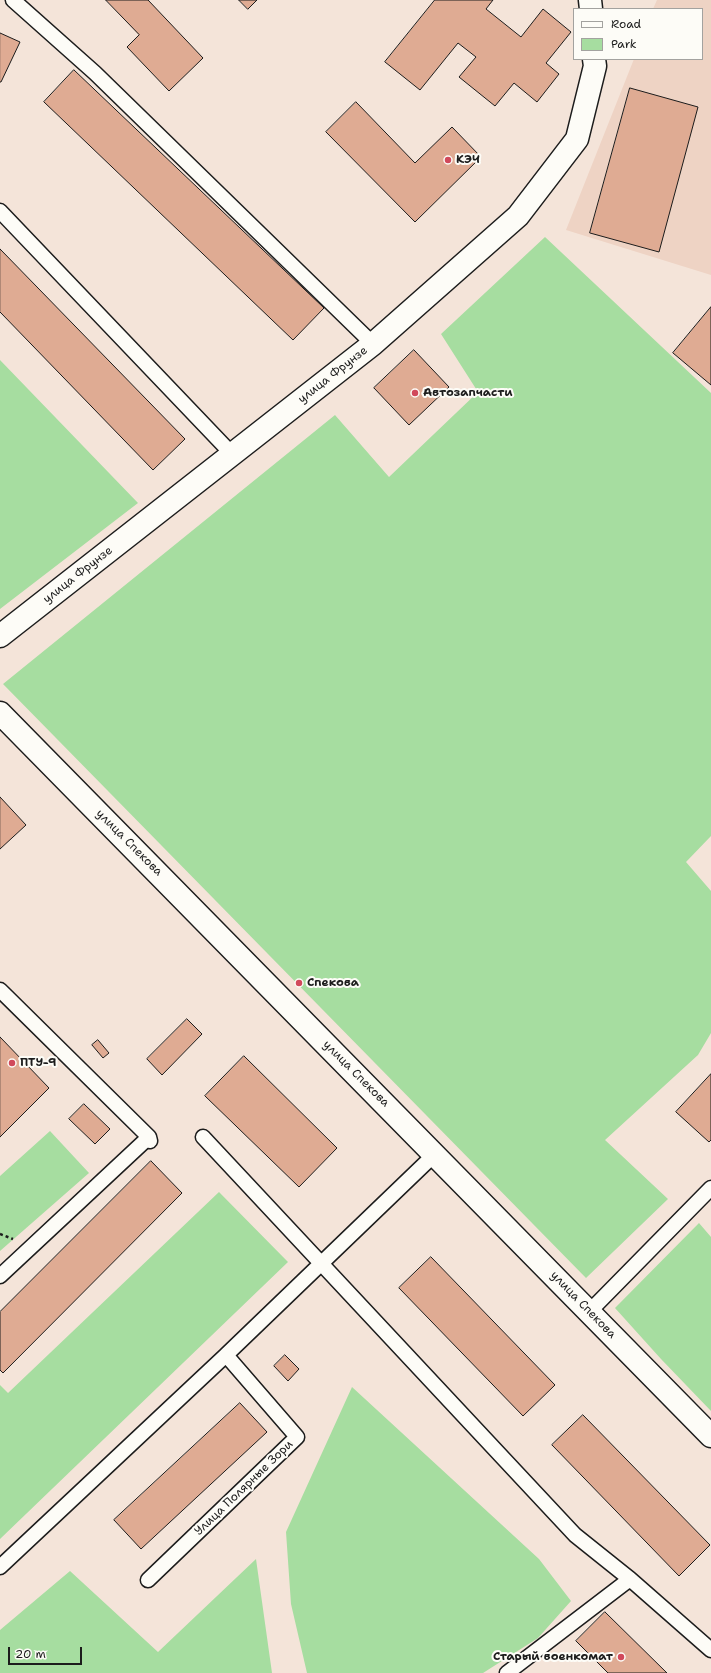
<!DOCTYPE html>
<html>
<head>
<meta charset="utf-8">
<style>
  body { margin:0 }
  #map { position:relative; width:711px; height:1673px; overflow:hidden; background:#f4e4d9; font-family:"Shantell Sans",sans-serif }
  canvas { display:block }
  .legend { position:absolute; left:573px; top:8px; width:130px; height:52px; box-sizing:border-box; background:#fdfcf7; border:1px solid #a3a29f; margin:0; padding:5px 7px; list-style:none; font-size:12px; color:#1c1c1c }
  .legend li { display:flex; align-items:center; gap:8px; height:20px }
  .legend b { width:20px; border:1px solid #a3a29f }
  .scale { position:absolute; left:8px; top:1647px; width:74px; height:18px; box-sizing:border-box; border:2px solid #1c1c1c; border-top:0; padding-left:5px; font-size:12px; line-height:14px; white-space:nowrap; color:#1c1c1c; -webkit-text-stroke:3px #fdfcf7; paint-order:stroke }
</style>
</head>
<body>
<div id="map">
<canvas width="711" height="1673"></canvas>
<ul class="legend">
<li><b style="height:5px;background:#fdfcf7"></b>Road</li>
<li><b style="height:11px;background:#a6dda0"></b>Park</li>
</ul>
<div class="scale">20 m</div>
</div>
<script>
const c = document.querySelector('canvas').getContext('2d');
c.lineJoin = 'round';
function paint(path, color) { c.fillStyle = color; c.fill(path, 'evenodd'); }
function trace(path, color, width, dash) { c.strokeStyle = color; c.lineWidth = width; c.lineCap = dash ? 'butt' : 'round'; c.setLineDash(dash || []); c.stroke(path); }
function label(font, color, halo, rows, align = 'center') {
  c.font = font + ' "Shantell Sans",sans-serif'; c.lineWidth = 4; c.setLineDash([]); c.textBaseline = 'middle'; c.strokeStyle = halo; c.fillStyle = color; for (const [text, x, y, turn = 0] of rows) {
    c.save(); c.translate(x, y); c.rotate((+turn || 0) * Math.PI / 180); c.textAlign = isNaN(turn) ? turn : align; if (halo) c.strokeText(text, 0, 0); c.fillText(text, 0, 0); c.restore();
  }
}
const built = new Path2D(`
  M 657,0 L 711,0 L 711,275 L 566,230 L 634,59 L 702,59 L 702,9 L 653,9 Z`);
const green = new Path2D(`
  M 545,237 L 711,393 L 711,836 L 686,862 L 711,891 L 711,1033 L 698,1055 L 605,1140 L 668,1199 L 586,1278 L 3,684 L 335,415 L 389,477 L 478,392 L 441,334 Z
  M 0,360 L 138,503 L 0,609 Z
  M 50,1131 L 89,1173 L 0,1251 L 0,1176 Z
  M 219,1192 L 288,1262 L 0,1539 L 0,1385 L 8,1393 Z
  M 699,1223 L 711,1237 L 711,1411 L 661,1359 L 615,1308 Z
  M 352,1387 L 539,1559 L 571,1601 L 538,1638 L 483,1673 L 307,1673 L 291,1604 L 286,1532 Z
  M 256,1559 L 272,1673 L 0,1673 L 0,1630 L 70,1571 L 158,1652 Z`);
const building = new Path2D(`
  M 106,0 L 148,0 L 203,58 L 169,91 L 127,47 L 139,35 Z
  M 239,0 L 257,0 L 248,9 Z
  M 435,0 L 493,0 L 486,9 L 521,37 L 543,9 L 571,32 L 546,63 L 559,74 L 537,102 L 514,83 L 495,106 L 459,77 L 476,57 L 458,43 L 420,90 L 385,62 Z
  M 0,33 L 20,42 L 1,82 L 0,82 Z
  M 74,70 L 324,308 L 293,340 L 44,102 Z
  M 630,88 L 698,107 L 659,252 L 590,233 Z
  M 356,102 L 415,163 L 452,127 L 481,157 L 415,222 L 326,132 Z
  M 0,249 L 185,439 L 153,470 L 0,312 Z
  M 711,307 L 711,385 L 673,353 Z
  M 414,350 L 449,387 L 409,425 L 374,388 Z
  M 0,797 L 26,825 L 0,849 Z
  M 187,1019 L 202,1034 L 162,1075 L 147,1059 Z
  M 0,1037 L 49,1088 L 0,1137 Z
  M 98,1040 L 109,1053 L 103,1058 L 92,1045 Z
  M 244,1056 L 337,1148 L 299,1187 L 205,1096 Z
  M 711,1074 L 711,1140 L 709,1142 L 676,1112 Z
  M 84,1104 L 110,1129 L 95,1144 L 69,1119 Z
  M 151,1161 L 182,1193 L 3,1373 L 0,1370 L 0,1312 Z
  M 431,1257 L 555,1385 L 523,1416 L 399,1288 Z
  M 285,1355 L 299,1369 L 288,1381 L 274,1366 Z
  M 240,1403 L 267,1432 L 141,1549 L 114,1520 Z
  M 583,1415 L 710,1545 L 679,1576 L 552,1445 Z
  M 605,1612 L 667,1673 L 608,1673 L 576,1641 Z`);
const path = new Path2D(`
  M 0,1234 L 13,1239`);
const service = new Path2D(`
  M 13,0 L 95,73 L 373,344
  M 0,211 L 232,454
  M 0,990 L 149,1137
  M 203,1137 L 575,1535 L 630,1579 L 711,1650
  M 0,1276 L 149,1137 L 150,1141
  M 589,1312 L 711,1188
  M 0,1567 L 226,1355
  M 148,1580 L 297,1437 L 226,1355 L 435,1154
  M 507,1673 L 630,1579`);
const minor = new Path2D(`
  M 590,0 L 591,9
  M 0,636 L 373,344 L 518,216 L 577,139 L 595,66 L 594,59`);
const secondary = new Path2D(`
  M 0,713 L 711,1436`);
const markers = [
  [448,160,4,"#d1495b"],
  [415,393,4,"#d1495b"],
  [299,983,4,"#d1495b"],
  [12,1063,4,"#d1495b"],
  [621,1657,4,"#d1495b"]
];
const poiNames = [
  ["КЭЧ",456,160],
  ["Автозапчасти",423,393],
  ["Спекова",307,983],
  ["ПТУ-9",20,1063],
  ["Старый военкомат",613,1657,"right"]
];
const streetNames = [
  ["улица Фрунзе",333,375,-38],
  ["улица Фрунзе",78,575,-38],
  ["улица Спекова",129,843,45],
  ["улица Спекова",356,1074,45],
  ["улица Спекова",583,1305,46],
  ["Улица Полярные Зори",244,1488,-44]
];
paint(built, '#eed3c4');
paint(green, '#a6dda0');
paint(building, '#dfab93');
trace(building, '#1c1c1c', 1);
trace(service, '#1c1c1c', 17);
trace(minor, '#1c1c1c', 25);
trace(secondary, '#1c1c1c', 25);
trace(path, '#1c1c1c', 2.5, [3, 3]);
trace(service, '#fdfcf7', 14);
trace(minor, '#fdfcf7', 22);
trace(secondary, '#fdfcf7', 22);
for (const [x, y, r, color] of markers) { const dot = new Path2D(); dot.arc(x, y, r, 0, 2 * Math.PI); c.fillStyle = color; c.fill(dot); trace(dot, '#fdfcf7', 1.5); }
label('bold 12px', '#1c1c1c', '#fdfcf7', poiNames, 'left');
label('12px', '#1c1c1c', '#fdfcf7', streetNames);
</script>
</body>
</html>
